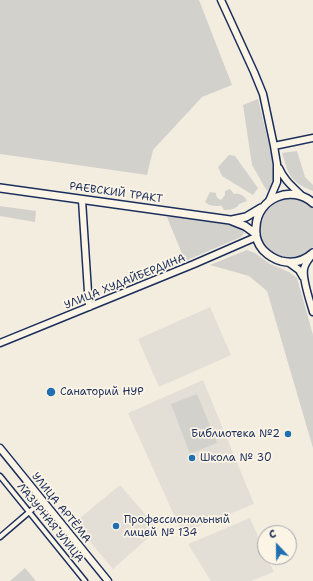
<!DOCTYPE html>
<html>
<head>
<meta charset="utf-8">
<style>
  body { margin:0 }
  #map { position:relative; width:313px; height:581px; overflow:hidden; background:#f3ede0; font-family:"Shantell Sans",sans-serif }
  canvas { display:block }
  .north { position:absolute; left:257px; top:525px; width:40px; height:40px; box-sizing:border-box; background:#fcf5e5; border:1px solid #a2a6af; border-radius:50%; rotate:338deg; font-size:11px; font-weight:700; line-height:16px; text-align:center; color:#1b2f5e }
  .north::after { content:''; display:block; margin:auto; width:14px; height:18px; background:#1f6fb2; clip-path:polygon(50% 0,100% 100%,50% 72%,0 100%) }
</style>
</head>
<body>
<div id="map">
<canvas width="313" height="581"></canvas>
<div class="north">С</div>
</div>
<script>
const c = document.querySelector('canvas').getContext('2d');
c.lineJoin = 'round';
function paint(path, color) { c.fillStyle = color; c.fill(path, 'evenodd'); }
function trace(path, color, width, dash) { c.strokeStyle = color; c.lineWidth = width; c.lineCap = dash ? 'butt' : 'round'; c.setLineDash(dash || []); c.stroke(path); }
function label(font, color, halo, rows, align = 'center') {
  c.font = font + ' "Shantell Sans",sans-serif'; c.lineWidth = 3.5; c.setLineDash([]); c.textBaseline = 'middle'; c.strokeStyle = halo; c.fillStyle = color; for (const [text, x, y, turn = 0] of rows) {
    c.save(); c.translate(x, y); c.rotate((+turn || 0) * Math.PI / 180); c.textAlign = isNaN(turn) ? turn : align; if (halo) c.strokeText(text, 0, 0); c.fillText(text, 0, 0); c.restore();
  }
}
const built = new Path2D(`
  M 210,307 L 231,355 L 159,387 L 138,339 Z
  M 203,380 L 254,504 L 182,533 L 128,413 Z
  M 120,485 L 158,529 L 113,569 L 74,523 Z
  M 250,518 L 265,552 L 265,557 L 267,557 L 274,572 L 251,581 L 211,581 L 188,544 Z`);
const green = new Path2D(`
  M 0,0 L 199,0 L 232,85 L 202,97 L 153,150 L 147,175 L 0,154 Z
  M 258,99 L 275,169 L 272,185 L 267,191 L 252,165 L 243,105 Z
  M 297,151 L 305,177 L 313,185 L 313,191 C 290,182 289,176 282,153 Z
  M 229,155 L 235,156 L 258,188 L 253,195 L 222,176 L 218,167 Z
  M 230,189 L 234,194 C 240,193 244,195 247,201 L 239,204 C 237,209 230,210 224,210 L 221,205 L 219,206 C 214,206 209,206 205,202 L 210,192 L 216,193 C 216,197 217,198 221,200 L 225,195 L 225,191 Z
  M 284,198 C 297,198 304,199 313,208 L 313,247 C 288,275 244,243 264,212 C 267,207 271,203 276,201 C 278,200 282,199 284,198 Z
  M 0,206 L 36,211 L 35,222 L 0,216 Z
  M 175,216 L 230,222 L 244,229 L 244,233 L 241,237 L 185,261 L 167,217 Z
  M 247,250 L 255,253 L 270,264 L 289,272 L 297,278 L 313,335 L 313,448 L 267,291 L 249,276 L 210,265 Z
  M 197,394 L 217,443 L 190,454 L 171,404 Z
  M 25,568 L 36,581 L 10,581 Z`);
const street = new Path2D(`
  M 0,476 L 85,581
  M 0,537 L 42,501`);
const secondary = new Path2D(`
  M 221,0 L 254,72 L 263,94 L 274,146 L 277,164 L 277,182 L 269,201
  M 274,146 L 313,138
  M 279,168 C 284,180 293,187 302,196
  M 82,200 L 89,307
  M 312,255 C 309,259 305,263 304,269 C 302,279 310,301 313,312
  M 288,262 L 299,270 L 303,277
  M 0,343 L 194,264 L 256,237
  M 0,448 L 108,581`);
const primary = new Path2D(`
  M 0,188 L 230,220 L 245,226 L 256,234
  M 313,203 C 292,184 257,198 256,227 C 255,235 257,243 263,250 C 268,255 274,259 281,261 C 293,264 304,261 313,253
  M 232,220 L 246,217 L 261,208`);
const markers = [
  [51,392,5,"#1f6fb2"],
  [288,434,4,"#1f6fb2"],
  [192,458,4,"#1f6fb2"],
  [116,526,4,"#1f6fb2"]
];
const streetNames = [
  ["РАЕВСКИЙ ТРАКТ",116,193,8],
  ["УЛИЦА ХУДАЙБЕРДИНА",125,282,-22],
  ["УЛИЦА АРТЁМА",61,508,51],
  ["ЛАЗУРНАЯ УЛИЦА",50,523,51]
];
const poiNames = [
  ["Санаторий НУР",60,392],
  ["Библиотека №2",280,434,"right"],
  ["Школа № 30",200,458],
  ["Профессиональный",124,520],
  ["лицей № 134",124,533]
];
paint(built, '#e3dfd6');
paint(green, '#d3d1cc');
trace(street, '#1b2f5e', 7);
trace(secondary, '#1b2f5e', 9);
trace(primary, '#1b2f5e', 10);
trace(street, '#fcf5e5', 4);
trace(secondary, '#fcf5e5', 6);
trace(primary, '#fcf5e5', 7);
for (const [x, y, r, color] of markers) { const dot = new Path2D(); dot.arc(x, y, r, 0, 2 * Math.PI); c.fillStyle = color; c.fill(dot); trace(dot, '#fcf5e5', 1.5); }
label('11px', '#1b2f5e', '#fcf5e5', streetNames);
label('11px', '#1b2f5e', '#fcf5e5', poiNames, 'left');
</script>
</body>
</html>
